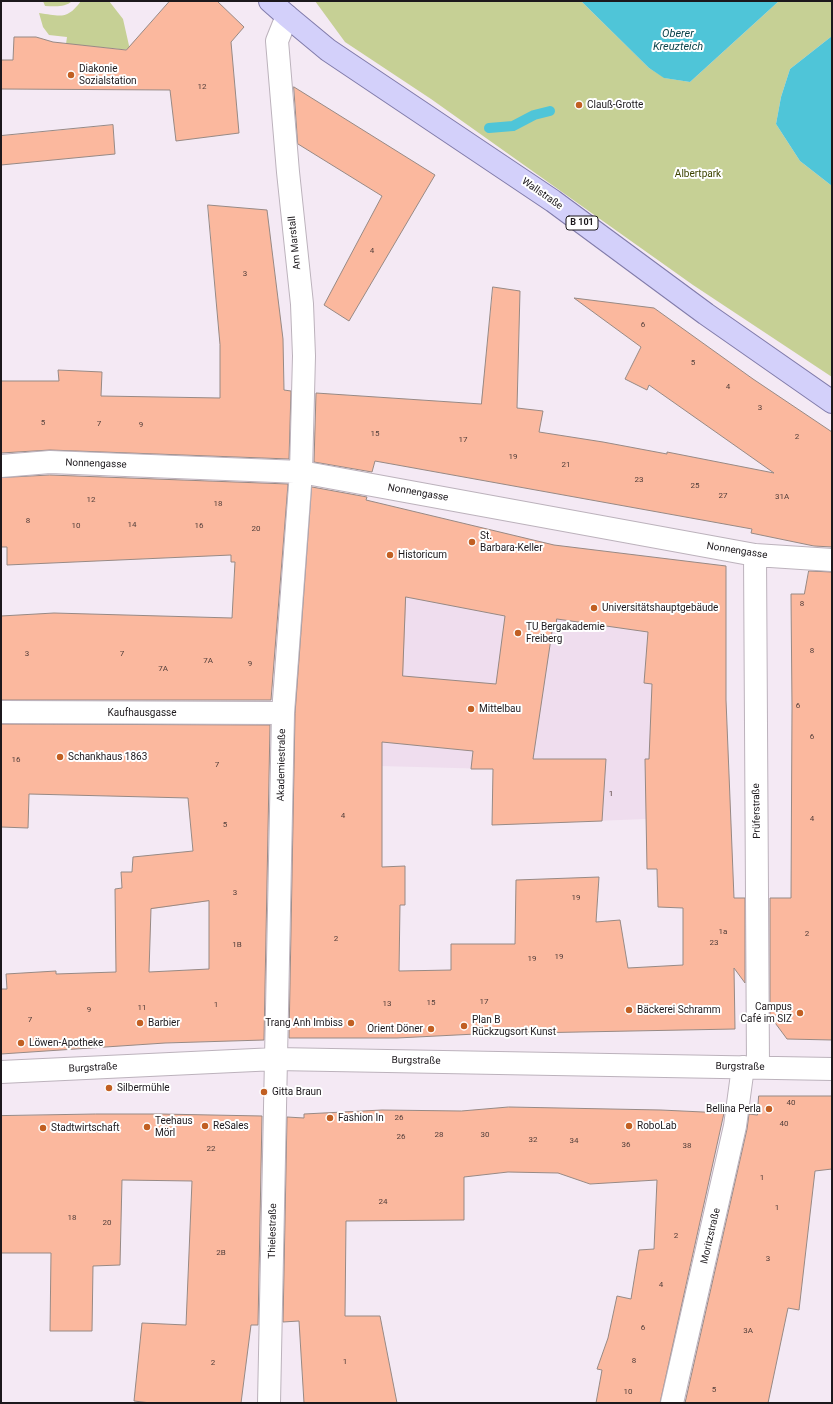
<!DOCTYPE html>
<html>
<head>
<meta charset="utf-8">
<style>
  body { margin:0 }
  #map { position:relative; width:833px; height:1404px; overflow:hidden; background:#f4e9f4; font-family:Roboto,sans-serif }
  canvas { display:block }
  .frame { position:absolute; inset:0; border:2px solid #1c181c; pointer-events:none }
</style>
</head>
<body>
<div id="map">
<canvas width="833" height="1404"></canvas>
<div class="frame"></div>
</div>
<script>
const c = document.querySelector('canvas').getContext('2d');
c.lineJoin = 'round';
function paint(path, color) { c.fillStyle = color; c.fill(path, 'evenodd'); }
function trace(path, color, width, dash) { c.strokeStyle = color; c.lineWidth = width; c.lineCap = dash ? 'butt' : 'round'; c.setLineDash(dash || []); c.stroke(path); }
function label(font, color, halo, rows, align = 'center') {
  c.font = font + ' Roboto,sans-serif'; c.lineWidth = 4; c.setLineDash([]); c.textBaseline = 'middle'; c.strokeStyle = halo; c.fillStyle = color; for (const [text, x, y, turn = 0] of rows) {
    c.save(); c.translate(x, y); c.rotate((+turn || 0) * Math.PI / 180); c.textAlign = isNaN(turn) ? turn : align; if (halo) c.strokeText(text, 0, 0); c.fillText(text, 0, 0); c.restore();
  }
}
const education = new Path2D(`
  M 315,500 L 470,525 L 554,545 L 726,566 L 726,700 L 733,866 L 647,869 L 646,819 L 492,825 L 493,769 L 303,764 Z`);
const green = new Path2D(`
  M 43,1 L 72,1 C 65,8 54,6 45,6 Z
  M 81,1 L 109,1 L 123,19 L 130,50 L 66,44 L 67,37 L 49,35 L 43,27 L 39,13 C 61,16 67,20 81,1 Z
  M 315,1 L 581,1 L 649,68 L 665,78 L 690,82 L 779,1 L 832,1 L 832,36 L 790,69 L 781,97 L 776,124 L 800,161 L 832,186 L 832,377 L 693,285 L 431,99 L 345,42 Z`);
const water = new Path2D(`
  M 581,1 L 779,1 L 690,82 L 664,78 L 649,68 Z
  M 832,36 L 832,186 L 800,161 L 776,124 L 781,97 L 790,69 Z`);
const stream = new Path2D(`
  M 489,128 L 513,126 L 534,115 L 550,111`);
const building = new Path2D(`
  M 170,1 L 217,1 L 244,27 L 231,42 L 239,133 L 176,141 L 170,90 L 1,89 L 1,60 L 13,60 L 14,37 L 36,37 L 53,42 L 126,50 Z
  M 294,87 L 435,175 L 349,321 L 324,305 L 382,196 L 298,144 Z
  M 113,125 L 115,154 L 1,165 L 1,136 Z
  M 208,205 L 267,210 L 283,339 L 284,390 L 291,391 L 289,459 L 50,450 L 1,453 L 1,381 L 59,381 L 58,370 L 102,372 L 101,396 L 220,398 L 220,345 Z
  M 493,287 L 520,291 L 517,408 L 543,411 L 539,432 L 603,442 L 667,454 L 667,452 L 774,473 L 649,385 L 647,390 L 625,379 L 641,347 L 574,298 L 654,308 L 753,379 L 832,432 L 832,547 L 814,546 L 751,533 L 752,529 L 375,461 L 372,472 L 314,462 L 316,393 L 481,404 Z
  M 50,475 L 288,484 L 271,700 L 1,700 L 1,616 L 54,613 L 232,618 L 235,562 L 231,562 L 231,555 L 7,565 L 7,547 L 1,547 L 1,478 Z
  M 312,487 L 367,497 L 366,500 L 554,545 L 726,566 L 726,700 L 734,898 L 745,898 L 745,983 L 734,968 L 735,1029 L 476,1034 L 397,1038 L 289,1038 L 295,714 ZM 406,597 L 505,616 L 496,684 L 403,676 ZM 557,619 L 648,632 L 644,683 L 652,684 L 649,759 L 645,759 L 647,869 L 657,869 L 658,907 L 683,908 L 683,965 L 628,968 L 620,920 L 596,922 L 599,877 L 516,880 L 515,944 L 451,944 L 451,970 L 399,971 L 400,905 L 405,905 L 405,866 L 382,867 L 382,742 L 473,751 L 471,769 L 493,769 L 492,825 L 602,821 L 606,759 L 533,759 L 553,625 L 556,626 Z
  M 809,571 L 832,572 L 832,1040 L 787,1039 L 770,1016 L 770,898 L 791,898 L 792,708 L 791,594 L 804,594 Z
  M 1,724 L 270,725 L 264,1040 L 165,1043 L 1,1054 L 1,989 L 7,989 L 6,974 L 56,971 L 56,974 L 116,972 L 115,889 L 122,888 L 121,872 L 132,872 L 133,857 L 193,851 L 188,798 L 29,794 L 28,828 L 1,827 ZM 209,901 L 209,969 L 149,972 L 151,909 Z
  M 759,1096 L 832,1096 L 832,1169 L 815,1171 L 799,1310 L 788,1308 L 768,1403 L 685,1403 L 747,1129 L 749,1114 L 757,1115 Z
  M 509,1107 L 661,1110 L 724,1113 L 660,1403 L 596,1403 L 602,1370 L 597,1369 L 608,1338 L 617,1296 L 631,1299 L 639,1250 L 654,1249 L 657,1180 L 590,1184 L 558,1173 L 508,1172 L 464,1177 L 464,1220 L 346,1221 L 345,1316 L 380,1316 L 397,1403 L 304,1403 L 299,1321 L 283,1322 L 287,1117 L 304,1118 L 304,1114 L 382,1110 L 461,1111 Z
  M 96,1114 L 161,1114 L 262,1116 L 258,1325 L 251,1325 L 241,1403 L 151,1403 L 134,1401 L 142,1323 L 186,1325 L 192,1181 L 122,1180 L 120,1265 L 93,1266 L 92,1331 L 50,1331 L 51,1253 L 1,1253 L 1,1116 Z`);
const street = new Path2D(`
  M 1,466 L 50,462 L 301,472 L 755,555 L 832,560
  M 755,555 L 758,1067
  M 1,712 L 283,713
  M 1,1072 L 276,1059 L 832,1069
  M 269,1403 L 283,713 L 301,472 L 304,356 L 302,304 L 288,172 L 277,41 L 287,16
  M 672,1403 L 735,1126 L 743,1067`);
const primary = new Path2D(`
  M 270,1 L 287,16 L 328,50 L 553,201 L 706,314 L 832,402`);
const markers = [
  [71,75,4,"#c15f22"],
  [579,105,4,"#c15f22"],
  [472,542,4,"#c15f22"],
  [390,555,4,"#c15f22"],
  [594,608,4,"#c15f22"],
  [518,633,4,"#c15f22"],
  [471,709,4,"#c15f22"],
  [60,757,4,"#c15f22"],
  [629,1010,4,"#c15f22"],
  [800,1013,4,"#c15f22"],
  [140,1023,4,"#c15f22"],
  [351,1023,4,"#c15f22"],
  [464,1026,4,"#c15f22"],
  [431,1029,4,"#c15f22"],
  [21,1043,4,"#c15f22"],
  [109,1088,4,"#c15f22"],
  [264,1092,4,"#c15f22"],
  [769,1109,4,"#c15f22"],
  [330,1118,4,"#c15f22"],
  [205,1126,4,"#c15f22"],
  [629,1126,4,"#c15f22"],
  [147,1127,4,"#c15f22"],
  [43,1128,4,"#c15f22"]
];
const numberNames = [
  ["12",202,87],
  ["4",372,251],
  ["3",245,274],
  ["6",643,325],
  ["5",693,363],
  ["4",728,387],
  ["3",760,408],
  ["5",43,423],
  ["7",99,424],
  ["9",141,425],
  ["15",375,434],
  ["2",797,437],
  ["17",463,440],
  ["19",513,457],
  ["21",566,465],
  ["23",639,480],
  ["25",695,486],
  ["27",723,496],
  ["31A",782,497],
  ["12",91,500],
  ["18",218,504],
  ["8",28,521],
  ["14",132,525],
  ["10",76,526],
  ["16",199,526],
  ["20",256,529],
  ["8",802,604],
  ["8",812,651],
  ["3",27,654],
  ["7",122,654],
  ["7A",208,661],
  ["9",250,664],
  ["7A",163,669],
  ["6",798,706],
  ["6",812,737],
  ["16",16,760],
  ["7",217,765],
  ["1",611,794],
  ["4",343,816],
  ["4",812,819],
  ["5",225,825],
  ["3",235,893],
  ["19",576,898],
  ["1a",723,932],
  ["2",807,934],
  ["2",336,939],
  ["23",714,943],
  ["1B",237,945],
  ["19",559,957],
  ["19",532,959],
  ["17",484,1002],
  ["15",431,1003],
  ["13",387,1004],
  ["1",216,1005],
  ["11",142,1008],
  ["9",89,1010],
  ["7",30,1020],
  ["40",791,1103],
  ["26",399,1118],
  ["40",784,1124],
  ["28",439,1135],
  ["30",485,1135],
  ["26",401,1137],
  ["32",533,1140],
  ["34",574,1141],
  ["36",626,1145],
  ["38",687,1146],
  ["22",211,1149],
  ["1",762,1178],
  ["24",383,1202],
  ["1",777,1208],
  ["18",72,1218],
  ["20",107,1223],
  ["2",676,1236],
  ["2B",221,1253],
  ["3",768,1259],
  ["4",661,1285],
  ["6",643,1328],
  ["3A",748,1331],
  ["8",634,1361],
  ["1",345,1362],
  ["2",213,1363],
  ["5",714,1390],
  ["10",628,1392]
];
const shields = [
  [582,223,32]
];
const shieldNames = [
  ["B 101",582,223]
];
const poiNames = [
  ["Diakonie",79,69],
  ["Sozialstation",79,81],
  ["Clauß-Grotte",587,105],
  ["St.",480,536],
  ["Barbara-Keller",480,548],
  ["Historicum",398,555],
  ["Universitätshauptgebäude",602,608],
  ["TU Bergakademie",526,627],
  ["Freiberg",526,639],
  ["Mittelbau",479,709],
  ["Schankhaus 1863",68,757],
  ["Campus",792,1007,"right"],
  ["Café im SIZ",792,1019,"right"],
  ["Bäckerei Schramm",637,1010],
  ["Plan B",472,1020],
  ["Rückzugsort Kunst",472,1032],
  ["Barbier",148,1023],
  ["Trang Anh Imbiss",343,1023,"right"],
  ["Orient Döner",423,1029,"right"],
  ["Löwen-Apotheke",29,1043],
  ["Silbermühle",117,1088],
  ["Gitta Braun",272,1092],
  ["Bellina Perla",761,1109,"right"],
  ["Fashion In",338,1118],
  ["Teehaus",155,1121],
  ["Mörl",155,1133],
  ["ReSales",213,1126],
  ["RoboLab",637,1126],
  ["Stadtwirtschaft",51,1128]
];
const parkNames = [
  ["Albertpark",698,174]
];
const streetNames = [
  ["Wallstraße",542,194,35],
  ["Am Marstall",295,243,-96],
  ["Nonnengasse",96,464,2],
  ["Nonnengasse",418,493,10],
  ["Nonnengasse",737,551,9],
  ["Kaufhausgasse",142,713],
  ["Akademiestraße",282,765,-89],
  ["Prüferstraße",757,811,-91],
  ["Burgstraße",416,1061,1],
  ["Burgstraße",740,1067,1],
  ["Burgstraße",93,1068,-3],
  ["Thielestraße",273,1231,-89],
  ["Moritzstraße",711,1236,-77]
];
const waterNames = [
  ["Oberer",678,34],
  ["Kreuzteich",678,47]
];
paint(education, '#efddee');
paint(green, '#c6d095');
paint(water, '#4fc5d8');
trace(stream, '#4fc5d8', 10);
paint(building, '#fbb89e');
trace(building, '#978984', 1);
trace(street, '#bcb2bc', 24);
trace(primary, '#807baa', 24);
trace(street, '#fff', 22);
trace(primary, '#d3d0fa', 22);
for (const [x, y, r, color] of markers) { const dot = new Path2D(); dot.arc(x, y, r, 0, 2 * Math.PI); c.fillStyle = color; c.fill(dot); trace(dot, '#fff', 1.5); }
label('8px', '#54403c', null, numberNames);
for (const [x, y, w] of shields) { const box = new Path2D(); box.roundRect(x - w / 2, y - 7, w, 14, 3); c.fillStyle = '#fff'; c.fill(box); trace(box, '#1c181c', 1); }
label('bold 9px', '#1c181c', null, shieldNames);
label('10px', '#1c181c', '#fff', poiNames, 'left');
label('10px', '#3d4301', '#fff', parkNames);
label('10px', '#1c181c', '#fff', streetNames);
label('italic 11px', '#0b424a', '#fff', waterNames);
</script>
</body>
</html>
